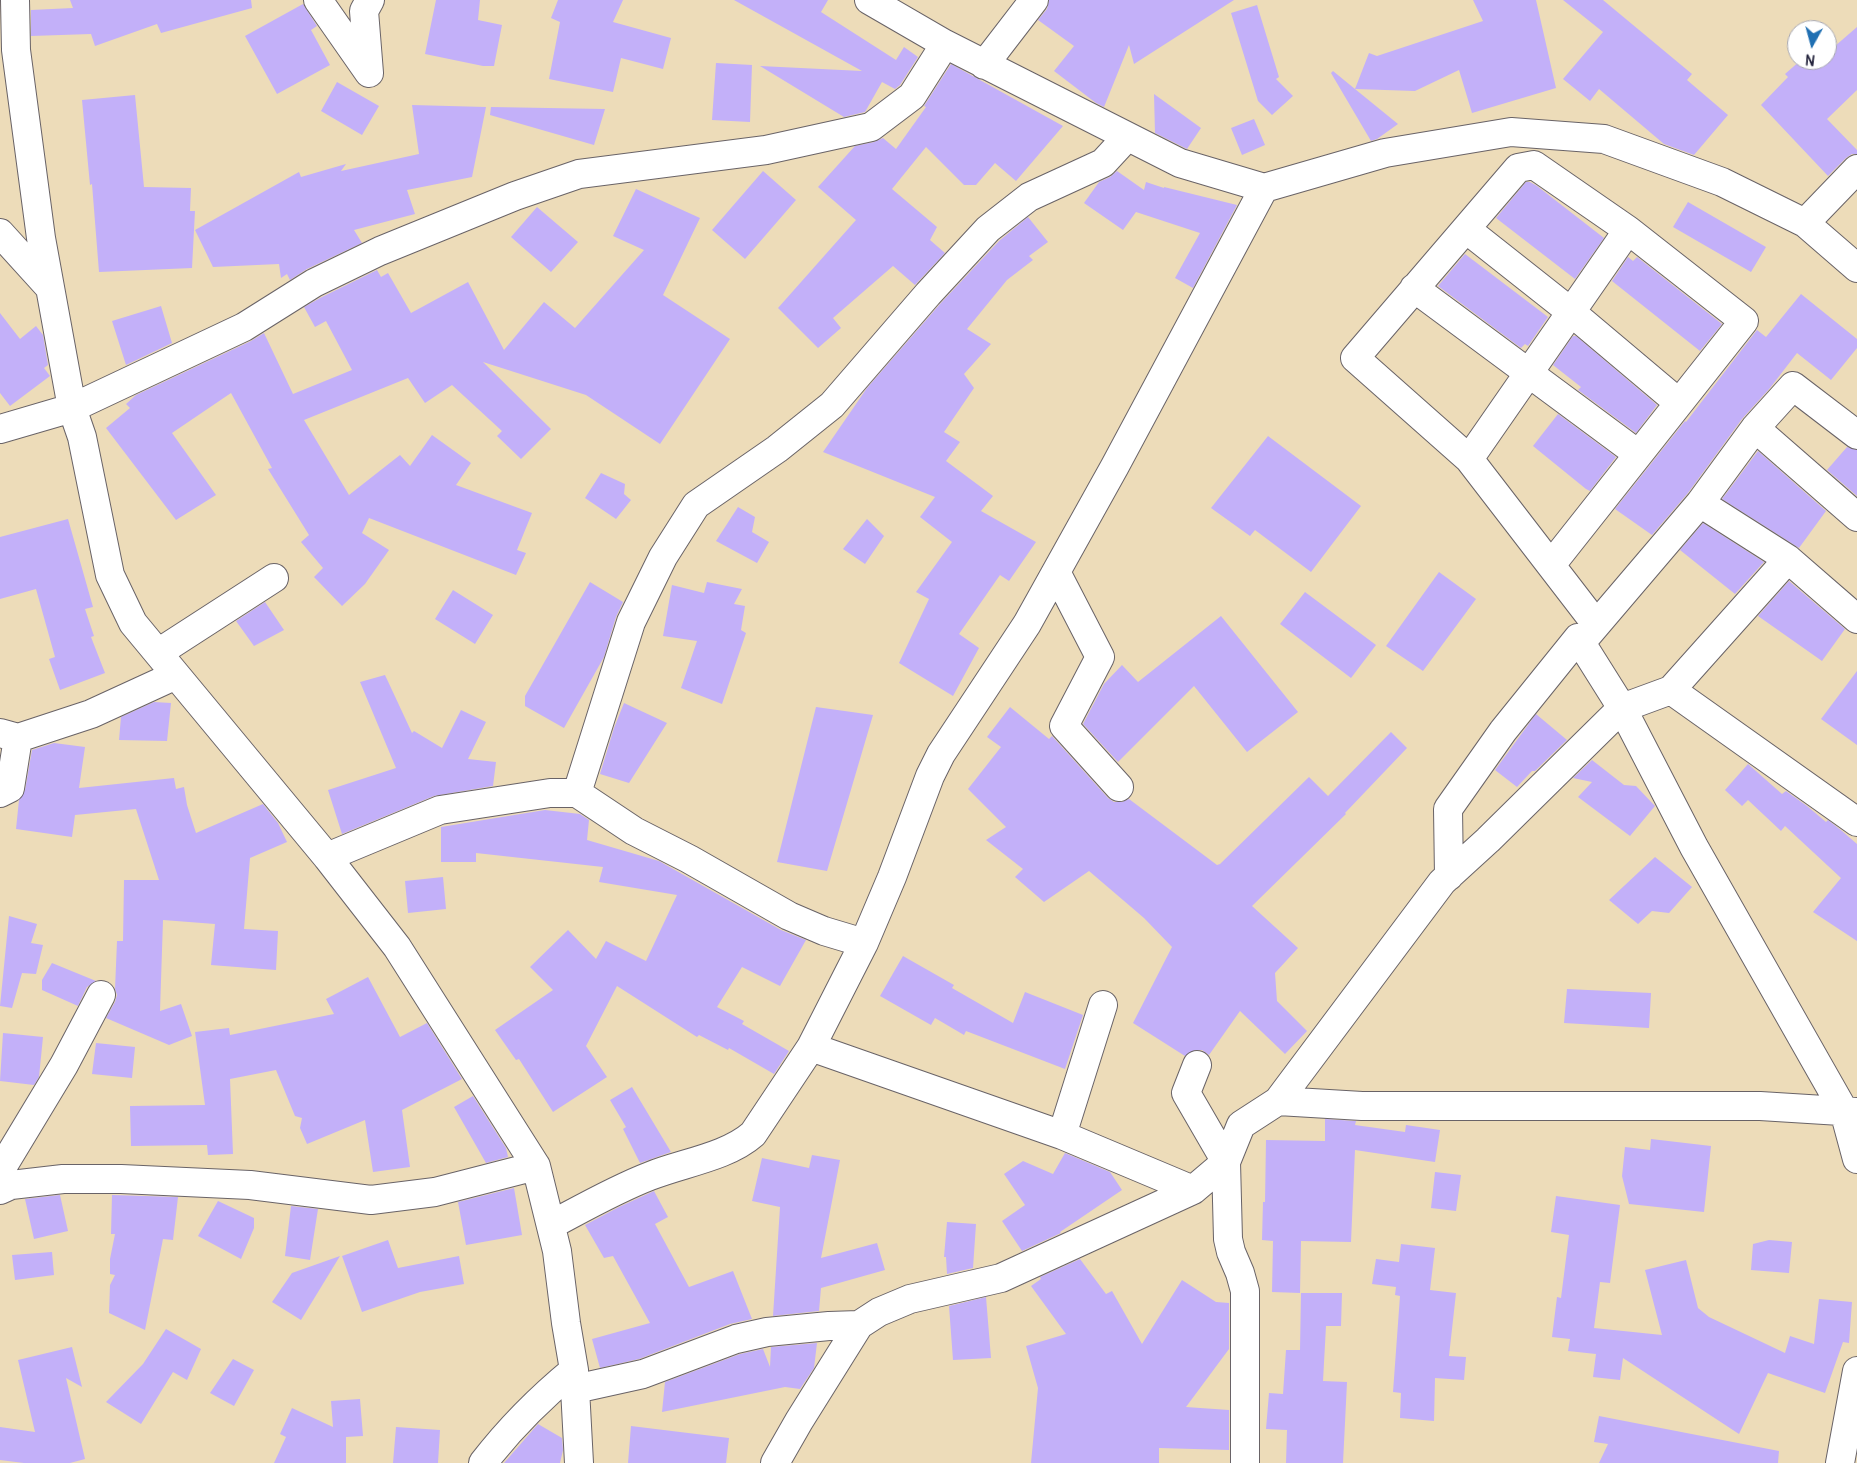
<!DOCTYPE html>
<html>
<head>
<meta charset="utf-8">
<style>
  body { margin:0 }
  #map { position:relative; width:1857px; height:1463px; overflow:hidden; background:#eddcb9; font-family:Pangolin,sans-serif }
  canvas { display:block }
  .north { position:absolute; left:1787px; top:20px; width:50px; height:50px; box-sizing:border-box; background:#fff; border:1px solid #a7a7b1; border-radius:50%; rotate:187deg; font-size:14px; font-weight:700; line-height:20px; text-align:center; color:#22223b }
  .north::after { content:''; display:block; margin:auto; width:18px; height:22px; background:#1f6fb2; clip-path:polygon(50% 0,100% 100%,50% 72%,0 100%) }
</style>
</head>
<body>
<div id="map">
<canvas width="1857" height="1463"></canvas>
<div class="north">N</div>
</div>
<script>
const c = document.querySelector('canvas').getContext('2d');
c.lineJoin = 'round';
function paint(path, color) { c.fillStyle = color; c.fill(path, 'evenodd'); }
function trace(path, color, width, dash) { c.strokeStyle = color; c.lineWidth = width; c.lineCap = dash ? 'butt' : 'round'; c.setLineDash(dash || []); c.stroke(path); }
const building = new Path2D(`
  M 70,0 L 251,0 L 252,8 L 161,33 L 157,24 L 95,46 L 91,34 L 31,36 L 31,10 L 73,8 Z
  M 436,0 L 480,0 L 478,20 L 502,25 L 494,66 L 483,66 L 425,54 Z
  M 558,0 L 623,0 L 613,22 L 671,38 L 663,69 L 621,58 L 613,92 L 549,79 L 560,22 L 551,18 Z
  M 734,0 L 828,0 L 821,12 L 896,60 L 904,47 L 918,57 L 900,85 L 895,89 L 882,82 L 865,112 L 844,117 L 760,66 L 862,71 Z
  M 1049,0 L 1234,0 L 1134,64 L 1129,45 L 1104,107 L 1096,103 L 1054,71 L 1074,46 L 1038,20 L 1047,9 Z
  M 1473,0 L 1536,0 L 1556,88 L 1472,113 L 1459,70 L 1415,91 L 1355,89 L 1398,124 L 1377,139 L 1371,141 L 1331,73 L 1333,71 L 1355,89 L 1369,53 L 1377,56 L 1483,21 Z
  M 1563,0 L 1603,0 L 1692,74 L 1687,80 L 1728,115 L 1694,155 L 1664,144 L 1599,89 L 1590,101 L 1563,79 L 1603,32 Z
  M 303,4 L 317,26 L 311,30 L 330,65 L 277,94 L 245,36 Z
  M 1257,5 L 1279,77 L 1276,79 L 1293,96 L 1272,115 L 1258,101 L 1231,13 Z
  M 1857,27 L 1857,90 L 1827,119 L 1857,150 L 1857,154 L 1852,154 L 1846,158 L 1828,176 L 1761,105 L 1788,77 L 1785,74 L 1801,60 L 1827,60 L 1827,53 Z
  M 716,63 L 752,65 L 750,122 L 712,120 Z
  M 951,64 L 1063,126 L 1016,181 L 995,163 L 976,185 L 964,185 L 926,147 L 892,189 L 937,227 L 930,240 L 945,253 L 915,285 L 893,266 L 833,318 L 841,328 L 818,348 L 778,308 L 856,220 L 818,187 L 855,146 L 874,142 L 883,138 L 896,149 L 926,107 L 924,106 Z
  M 337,82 L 379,106 L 362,135 L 321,111 Z
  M 1154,94 L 1201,128 L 1187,149 L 1155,133 Z
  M 135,95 L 144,187 L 191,188 L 190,211 L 195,211 L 192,268 L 99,272 L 92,184 L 90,185 L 82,100 Z
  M 412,105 L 486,107 L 472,177 L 407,190 L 415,214 L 354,230 L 362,243 L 307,269 L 290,280 L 287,274 L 281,278 L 279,264 L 213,267 L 195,230 L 299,172 L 301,177 L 346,164 L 341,171 L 419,154 Z
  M 491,107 L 605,109 L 594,145 L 490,115 Z
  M 1254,119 L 1265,145 L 1242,155 L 1231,128 Z
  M 763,171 L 796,200 L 745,259 L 712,230 Z
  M 1117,171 L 1144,190 L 1146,182 L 1164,188 L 1164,187 L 1237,205 L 1193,288 L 1175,278 L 1200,233 L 1136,212 L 1123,230 L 1084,203 L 1099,182 L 1110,177 Z
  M 1526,182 L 1530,182 L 1537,186 L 1604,238 L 1575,279 L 1496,218 Z
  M 636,189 L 700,218 L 663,295 L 730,339 L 660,444 L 586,395 L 483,362 L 551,429 L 521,459 L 497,436 L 502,431 L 452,385 L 425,403 L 408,378 L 304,420 L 349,495 L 400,455 L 410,466 L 432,435 L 471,463 L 456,485 L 532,513 L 517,550 L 526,553 L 516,575 L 369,518 L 362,533 L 389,550 L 365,584 L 342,606 L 314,577 L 323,568 L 301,542 L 309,535 L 268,469 L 272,468 L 231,393 L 172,433 L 216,495 L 176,520 L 106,428 L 130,408 L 126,404 L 136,395 L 251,341 L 264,333 L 293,394 L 352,370 L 326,321 L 315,327 L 304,307 L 322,297 L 377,270 L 381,277 L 388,273 L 411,313 L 468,282 L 504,350 L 544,302 L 575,328 L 644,250 L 613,236 Z
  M 1688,202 L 1766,247 L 1751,272 L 1673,227 Z
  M 537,207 L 578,242 L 551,272 L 511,237 Z
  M 1028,217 L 1048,242 L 1029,256 L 1033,260 L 1007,280 L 967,329 L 991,344 L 964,374 L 974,388 L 944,432 L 960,442 L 946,461 L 993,496 L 981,511 L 1036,542 L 1009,581 L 1000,575 L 959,634 L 979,648 L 953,696 L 899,663 L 929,599 L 916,592 L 952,542 L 920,517 L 935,497 L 823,452 L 867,388 L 940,304 L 999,241 Z
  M 1465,254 L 1548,317 L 1528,346 L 1525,344 L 1521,348 L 1438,286 Z
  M 1628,257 L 1633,261 L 1637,257 L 1722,324 L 1700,351 L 1612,281 Z
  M 1801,294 L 1857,339 L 1857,348 L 1831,380 L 1797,353 L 1770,388 L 1742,419 L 1688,493 L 1652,535 L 1615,509 L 1685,421 L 1686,422 L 1757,330 L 1766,337 Z
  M 161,306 L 172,343 L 126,365 L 112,321 Z
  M 0,313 L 20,339 L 36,326 L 43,335 L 48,365 L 44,368 L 50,376 L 10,406 L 0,393 Z
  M 1573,336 L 1576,336 L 1657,405 L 1636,433 L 1578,390 L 1581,387 L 1553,365 Z
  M 1558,414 L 1616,457 L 1590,491 L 1586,489 L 1533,446 Z
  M 1268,436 L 1361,506 L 1311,572 L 1255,530 L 1250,536 L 1211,508 Z
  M 1847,447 L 1857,450 L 1857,496 L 1827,470 Z
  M 1758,451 L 1826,511 L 1799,548 L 1722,499 Z
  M 601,473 L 625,484 L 624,494 L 631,500 L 616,519 L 585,498 Z
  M 738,507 L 755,517 L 752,532 L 769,542 L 757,563 L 716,541 Z
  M 68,519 L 93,607 L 85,609 L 94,636 L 91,637 L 105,673 L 60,690 L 49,659 L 55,657 L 36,589 L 0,599 L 0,537 Z
  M 867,519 L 884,536 L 865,564 L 843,549 Z
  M 1703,523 L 1764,562 L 1735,594 L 1680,550 Z
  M 1439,572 L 1476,599 L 1423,671 L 1386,646 Z
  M 1789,581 L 1845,629 L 1822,661 L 1758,616 Z
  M 590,582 L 623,602 L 616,617 L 604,657 L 564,728 L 525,706 L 525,696 Z
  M 707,582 L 742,589 L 734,604 L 745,606 L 741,630 L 746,633 L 722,704 L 681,688 L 697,641 L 663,636 L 672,585 L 704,593 Z
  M 453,590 L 493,615 L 475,644 L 435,619 Z
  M 1305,592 L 1376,645 L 1351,678 L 1280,624 Z
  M 265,602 L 284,630 L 254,646 L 236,621 Z
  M 1221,616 L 1298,712 L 1247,752 L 1194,686 L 1118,762 L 1083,724 L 1104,684 L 1122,665 L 1138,682 Z
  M 1857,671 L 1857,745 L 1821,719 Z
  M 385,675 L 412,733 L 414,731 L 442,748 L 461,710 L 486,722 L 468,759 L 496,762 L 493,786 L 434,796 L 342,834 L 328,790 L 396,768 L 360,682 Z
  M 154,702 L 171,703 L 167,741 L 119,740 L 121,717 Z
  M 624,703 L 667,723 L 629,783 L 600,774 L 614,728 Z
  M 816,707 L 873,715 L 827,871 L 777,862 Z
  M 1010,707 L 1049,739 L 1052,736 L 1108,798 L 1114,802 L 1122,802 L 1129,799 L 1217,865 L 1220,864 L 1309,777 L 1328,796 L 1391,732 L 1407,748 L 1345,813 L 1346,814 L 1252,906 L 1298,948 L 1275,973 L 1277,1001 L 1307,1031 L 1285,1054 L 1240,1011 L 1209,1055 L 1202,1050 L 1195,1050 L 1185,1056 L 1133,1023 L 1172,947 L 1144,918 L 1089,871 L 1044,902 L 1015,877 L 1023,869 L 986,840 L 1006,827 L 968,789 L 1001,747 L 987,737 Z
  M 1536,714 L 1567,740 L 1535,771 L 1532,771 L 1517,787 L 1495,770 Z
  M 54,743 L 85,747 L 79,788 L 174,778 L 176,789 L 184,787 L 187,805 L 196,833 L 263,804 L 278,823 L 287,842 L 250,858 L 244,929 L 278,931 L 276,970 L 211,965 L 215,924 L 163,920 L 160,1011 L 181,1004 L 192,1036 L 169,1045 L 106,1018 L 115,1002 L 117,995 L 115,989 L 117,941 L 123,941 L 124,880 L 159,880 L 136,809 L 75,815 L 72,837 L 16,829 L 19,800 L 25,790 L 32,750 Z
  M 1592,760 L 1624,785 L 1636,786 L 1655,806 L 1630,836 L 1578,797 L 1592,782 L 1573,778 Z
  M 1748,764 L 1782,794 L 1786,791 L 1807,806 L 1826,822 L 1828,820 L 1842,831 L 1857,844 L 1857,941 L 1813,912 L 1841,878 L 1785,826 L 1781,831 L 1748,800 L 1742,806 L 1725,790 Z
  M 545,810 L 580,814 L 589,820 L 587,840 L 659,861 L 781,930 L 806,940 L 780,986 L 742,967 L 717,1007 L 744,1021 L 742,1024 L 789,1051 L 774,1074 L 729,1048 L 728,1050 L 699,1035 L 697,1037 L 617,986 L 586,1046 L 607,1077 L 553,1112 L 519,1059 L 516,1060 L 495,1030 L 553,990 L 530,967 L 568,930 L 596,959 L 606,941 L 646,961 L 677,895 L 599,882 L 603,867 L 476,853 L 476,862 L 441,862 L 441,827 Z
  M 1655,857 L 1692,887 L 1669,913 L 1652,911 L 1638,924 L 1609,900 Z
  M 443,877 L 446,909 L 408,913 L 405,881 Z
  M 9,916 L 37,924 L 31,943 L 43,945 L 36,974 L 22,973 L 12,1008 L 0,1006 Z
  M 903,956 L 954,985 L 952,988 L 1013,1023 L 1025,992 L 1083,1015 L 1065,1069 L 966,1031 L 964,1035 L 935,1018 L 931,1025 L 880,996 Z
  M 52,963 L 96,981 L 87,987 L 78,1006 L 42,990 L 42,980 Z
  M 368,977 L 400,1037 L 427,1023 L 462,1079 L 402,1110 L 410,1167 L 373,1172 L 365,1120 L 307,1144 L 300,1128 L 302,1118 L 295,1116 L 276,1070 L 230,1079 L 233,1154 L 208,1155 L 207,1145 L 131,1146 L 130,1106 L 205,1105 L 195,1032 L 229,1028 L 230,1035 L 334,1014 L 326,999 Z
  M 1567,989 L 1651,993 L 1649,1028 L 1564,1023 Z
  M 3,1033 L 43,1037 L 39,1077 L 34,1085 L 0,1081 Z
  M 96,1043 L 135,1047 L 132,1078 L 92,1074 Z
  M 632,1087 L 671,1152 L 640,1163 L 623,1129 L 626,1127 L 610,1100 Z
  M 473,1096 L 506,1148 L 508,1157 L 486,1163 L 454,1107 Z
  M 1325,1119 L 1356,1121 L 1355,1125 L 1405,1132 L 1406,1125 L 1440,1130 L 1435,1162 L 1355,1150 L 1351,1242 L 1301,1241 L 1300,1293 L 1272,1292 L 1273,1241 L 1262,1240 L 1263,1202 L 1265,1202 L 1266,1140 L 1325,1141 Z
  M 1651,1139 L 1711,1146 L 1704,1212 L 1629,1204 L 1622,1176 L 1625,1147 L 1650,1150 Z
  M 1065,1153 L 1110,1172 L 1122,1190 L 1060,1232 L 1061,1233 L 1022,1251 L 1002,1221 L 1025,1205 L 1004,1174 L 1023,1161 L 1053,1174 Z
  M 812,1155 L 840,1160 L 821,1258 L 877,1243 L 885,1270 L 821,1288 L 819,1311 L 773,1316 L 780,1207 L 752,1201 L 762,1158 L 809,1168 Z
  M 1435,1172 L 1461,1175 L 1456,1211 L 1431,1208 Z
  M 514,1188 L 522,1235 L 466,1245 L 458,1202 Z
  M 654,1191 L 668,1217 L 655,1224 L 689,1287 L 733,1271 L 752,1319 L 730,1324 L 639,1359 L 600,1368 L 592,1339 L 650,1323 L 613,1256 L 604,1258 L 585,1225 L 619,1207 Z
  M 60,1195 L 68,1231 L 34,1239 L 25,1199 Z
  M 112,1195 L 178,1197 L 173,1240 L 163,1239 L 145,1330 L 109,1313 L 110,1285 L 115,1275 L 110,1274 L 110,1259 L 115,1234 L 111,1234 Z
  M 1556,1196 L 1620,1205 L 1610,1283 L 1600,1282 L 1594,1328 L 1662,1335 L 1645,1270 L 1686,1260 L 1698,1308 L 1709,1317 L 1785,1353 L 1790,1336 L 1814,1344 L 1819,1299 L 1852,1302 L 1849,1343 L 1843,1342 L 1825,1393 L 1768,1373 L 1739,1434 L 1623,1358 L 1620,1380 L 1593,1377 L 1596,1354 L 1568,1351 L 1570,1339 L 1552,1337 L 1557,1297 L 1561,1298 L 1569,1235 L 1551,1232 Z
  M 218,1201 L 254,1218 L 254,1228 L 241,1259 L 198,1236 Z
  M 291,1206 L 318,1209 L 310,1260 L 285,1256 Z
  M 947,1222 L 976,1224 L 973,1268 L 947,1274 L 946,1257 L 944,1257 Z
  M 388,1240 L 398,1268 L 459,1256 L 464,1284 L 420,1292 L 362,1312 L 342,1256 Z
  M 1769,1240 L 1792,1242 L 1789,1273 L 1751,1270 L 1753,1244 Z
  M 1401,1244 L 1435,1248 L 1430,1290 L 1456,1293 L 1449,1356 L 1466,1357 L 1464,1380 L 1435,1378 L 1434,1421 L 1400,1418 L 1401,1393 L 1393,1392 L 1400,1296 L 1395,1295 L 1396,1287 L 1372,1284 L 1376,1259 L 1399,1262 Z
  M 52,1252 L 54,1275 L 15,1280 L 12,1255 Z
  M 340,1256 L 301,1320 L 272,1302 L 292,1273 Z
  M 1080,1259 L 1106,1294 L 1112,1291 L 1142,1344 L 1182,1280 L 1216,1302 L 1229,1303 L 1229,1349 L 1186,1407 L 1229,1410 L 1229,1450 L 1159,1448 L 1159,1463 L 1031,1463 L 1038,1388 L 1026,1346 L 1066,1334 L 1031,1286 L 1041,1279 L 1040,1277 Z
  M 1301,1293 L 1342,1293 L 1341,1326 L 1326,1326 L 1323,1381 L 1347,1382 L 1343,1463 L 1286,1463 L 1287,1430 L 1266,1429 L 1269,1393 L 1283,1394 L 1286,1350 L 1300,1350 Z
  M 986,1297 L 991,1358 L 953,1360 L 949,1306 Z
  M 166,1329 L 201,1349 L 187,1380 L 173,1372 L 141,1424 L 106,1402 L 143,1364 Z
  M 817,1343 L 814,1368 L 800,1389 L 785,1387 L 662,1412 L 665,1382 L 740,1354 L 763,1349 L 770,1367 L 771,1347 Z
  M 72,1347 L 82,1387 L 66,1378 L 85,1459 L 70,1463 L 24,1463 L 0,1460 L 0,1427 L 35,1432 L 18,1360 Z
  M 233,1359 L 254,1370 L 234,1406 L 210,1393 Z
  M 360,1399 L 363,1436 L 346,1437 L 346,1463 L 274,1463 L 286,1437 L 280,1434 L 292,1408 L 333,1427 L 331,1401 Z
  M 1599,1416 L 1779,1451 L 1778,1463 L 1599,1463 L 1608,1444 L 1594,1442 Z
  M 538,1424 L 562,1438 L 563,1450 L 560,1463 L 504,1463 Z
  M 631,1426 L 729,1438 L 726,1463 L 628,1463 Z
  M 396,1427 L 440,1430 L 438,1463 L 393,1463 Z`);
const minor = new Path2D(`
  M 15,0 L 16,50 L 41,238 L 72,408 L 82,437 L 110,575 L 133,623 L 327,857 L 397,947 L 536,1166 L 557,1251 L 566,1323 L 574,1370 L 579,1463
  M 318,0 L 369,73 L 364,11 L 370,0
  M 869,0 L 945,44 L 1180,163 L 1264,188 L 1385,153 L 1511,132 L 1604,139 L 1722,182 L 1805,223 L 1857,268
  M 984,65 L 1034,0
  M 1805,223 L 1857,169
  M 1466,229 L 1571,312 L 1679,403
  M 0,233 L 50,288
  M 1414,288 L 1638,454
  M 1755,428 L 1857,517
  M 0,429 L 72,408 L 244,327 L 314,283 L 380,251 L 515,196 L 579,174 L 766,150 L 871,127 L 912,96 L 945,44
  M 1469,459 L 1355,358 L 1518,168 L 1534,165 L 1628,230
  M 1700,503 L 1788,559 L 1857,619
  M 1788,559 L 1671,690 L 1857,822
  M 1551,565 L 1744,321 L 1628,230 L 1469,459 L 1596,624
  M 1056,572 L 1100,657 L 1064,726 L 1119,787
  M 1585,638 L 1700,503 L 1755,428 L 1793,386 L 1857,435
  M 158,653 L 274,578
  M 0,733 L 18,738 L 91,714 L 176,675
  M 0,793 L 10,788 L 18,738
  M 577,793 L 631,622 L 663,557 L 696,505 L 777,449 L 832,405 L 928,294 L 988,229 L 1029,197 L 1103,163 L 1127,137
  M 327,857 L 440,810 L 550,793 L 577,793 L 634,831 L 689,859 L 789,916 L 824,931 L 864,943
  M 1449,876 L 1448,809 L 1503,731 L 1578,638 L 1622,708 L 1694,847 L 1844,1111 L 1857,1159
  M 811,1047 L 1062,1135 L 1193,1190 L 1226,1162 L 1241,1125 L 1278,1101 L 1362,1106 L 1760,1106 L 1857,1112
  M 1197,1065 L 1186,1093 L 1226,1162 L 1228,1239 L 1231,1252 L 1240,1273 L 1245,1291 L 1245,1463
  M 1278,1101 L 1442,882 L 1488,840 L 1622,708 L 1671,690
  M 1062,1135 L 1103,1005
  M 0,1171 L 64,1065 L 101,995
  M 0,1190 L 11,1185 L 63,1179 L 121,1179 L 250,1185 L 371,1200 L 435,1192 L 536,1166
  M 551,1225 C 583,1208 616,1189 650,1176 C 682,1163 727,1157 753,1134 L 811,1047 L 864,943 L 892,877 L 930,776 L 941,754 L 1027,624 L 1115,466 L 1264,188
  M 575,1389 L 643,1374 L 736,1339 L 767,1332 L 829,1326 L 859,1325
  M 483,1463 C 510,1428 540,1398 574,1370
  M 775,1463 L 799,1421 L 859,1325 L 879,1312 L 910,1299 L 1001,1278 L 1193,1190
  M 1840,1463 L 1857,1371`);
paint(building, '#c3b0f9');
trace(minor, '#696367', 30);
trace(minor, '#fff', 28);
</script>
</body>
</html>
